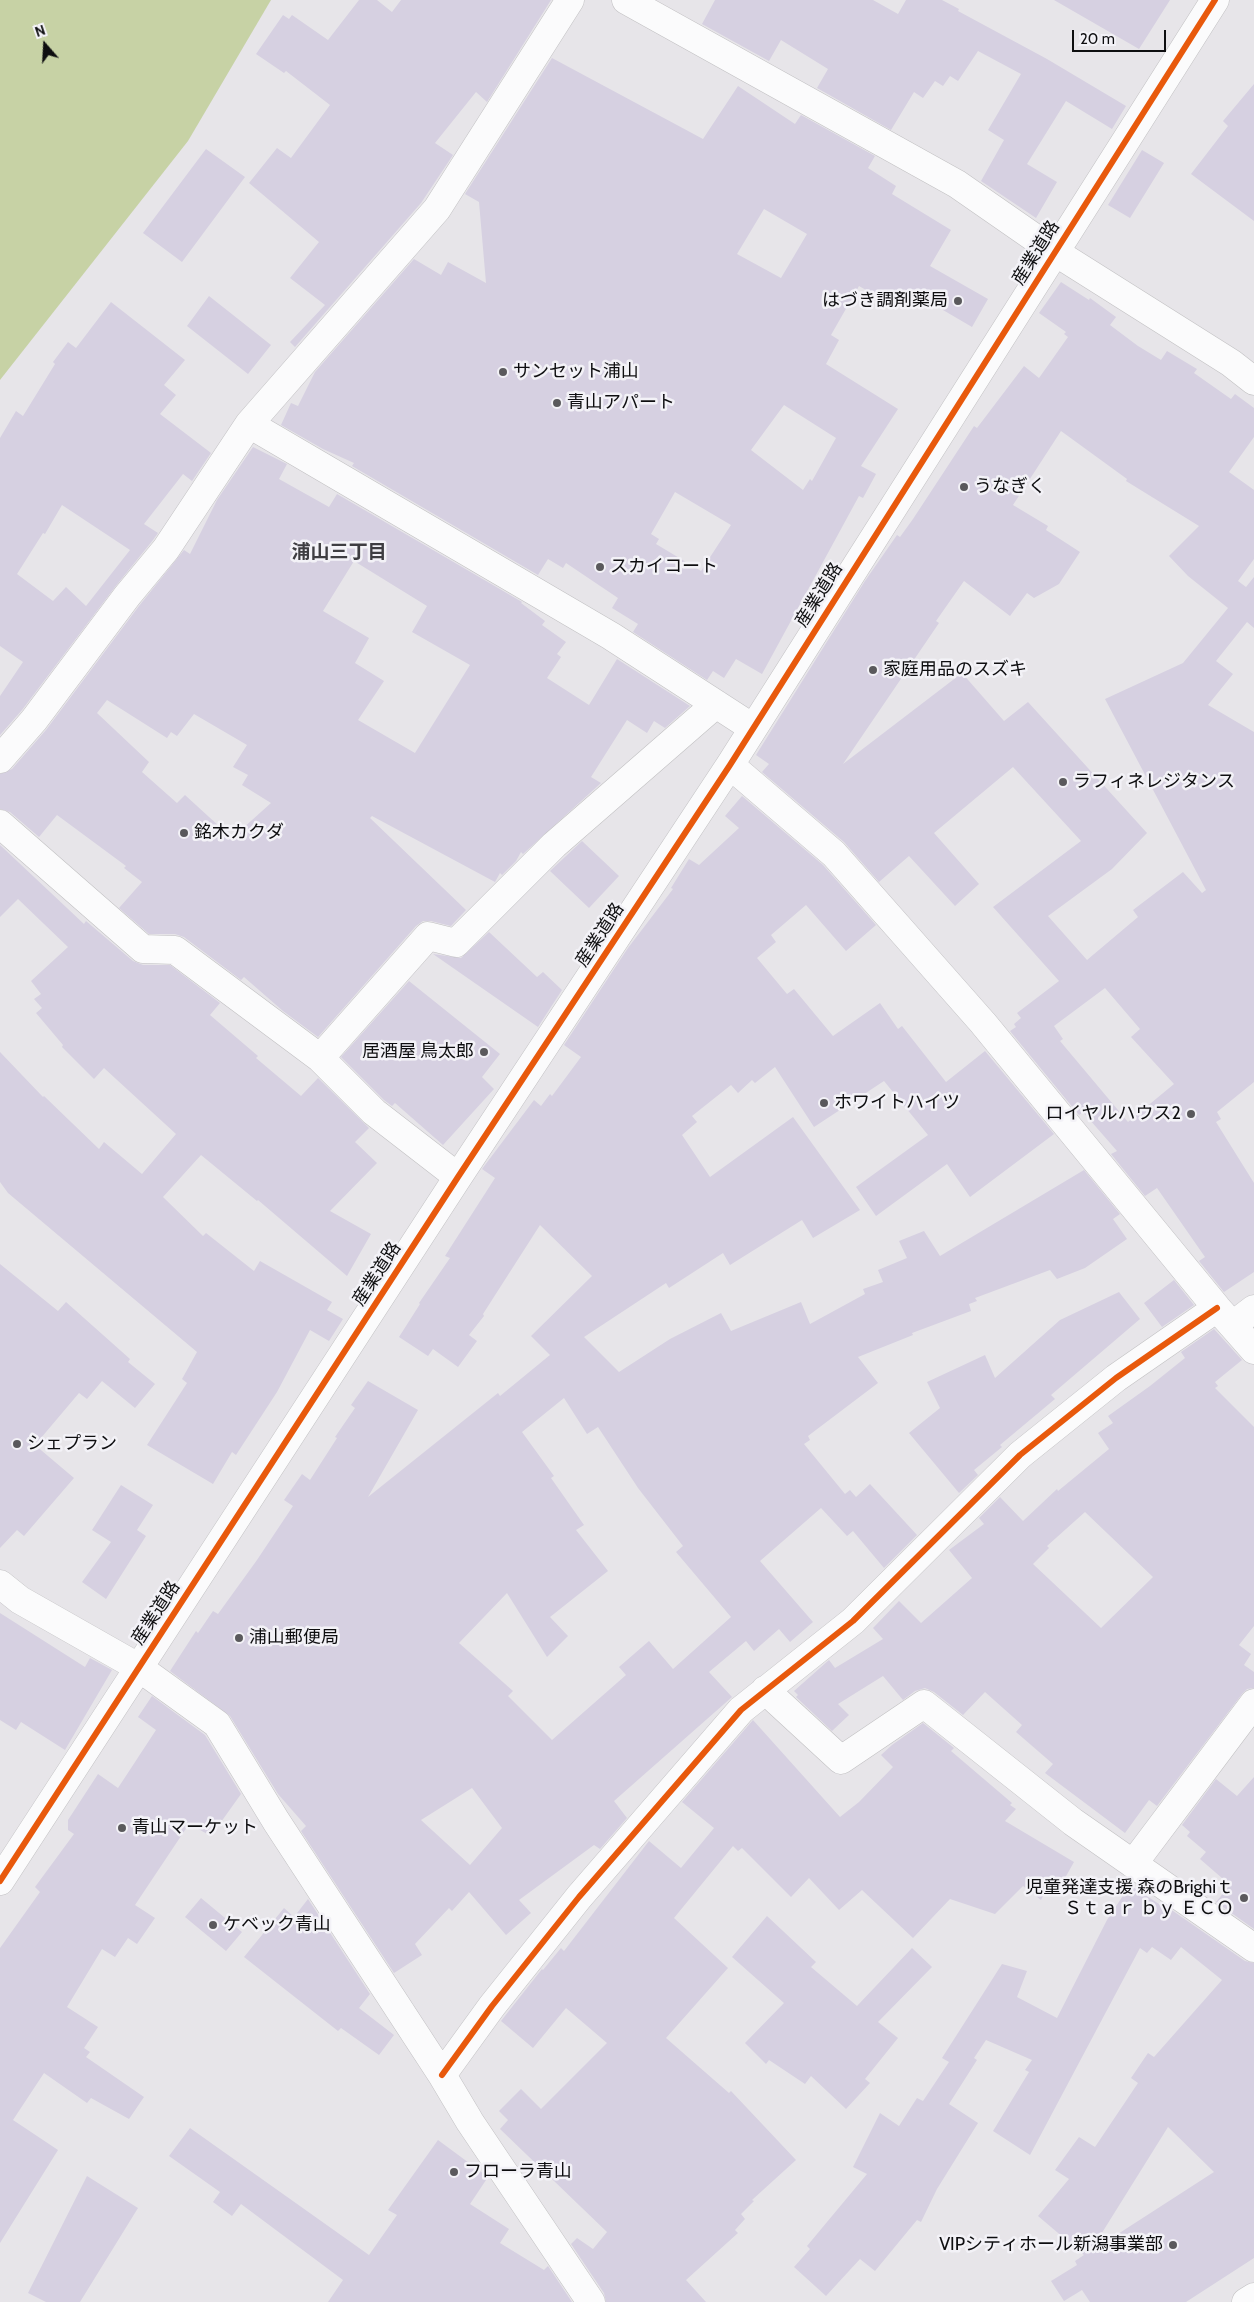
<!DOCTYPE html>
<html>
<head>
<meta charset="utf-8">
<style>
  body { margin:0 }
  #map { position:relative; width:1254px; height:2302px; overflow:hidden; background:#e7e5e9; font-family:Cabin,sans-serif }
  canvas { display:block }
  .north { position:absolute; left:20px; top:20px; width:50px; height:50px; -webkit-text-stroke:4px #f3f2f7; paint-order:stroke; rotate:341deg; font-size:14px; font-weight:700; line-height:20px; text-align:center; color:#0e0e10 }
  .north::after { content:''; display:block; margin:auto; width:18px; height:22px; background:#0e0e10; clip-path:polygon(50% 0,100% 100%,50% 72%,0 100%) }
  .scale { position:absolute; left:1072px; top:30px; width:94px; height:22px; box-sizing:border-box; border:2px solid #0e0e10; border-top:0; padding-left:6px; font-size:15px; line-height:18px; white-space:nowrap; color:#0e0e10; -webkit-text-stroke:4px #f3f2f7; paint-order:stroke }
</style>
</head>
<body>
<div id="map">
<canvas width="1254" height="2302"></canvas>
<div class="north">N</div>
<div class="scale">20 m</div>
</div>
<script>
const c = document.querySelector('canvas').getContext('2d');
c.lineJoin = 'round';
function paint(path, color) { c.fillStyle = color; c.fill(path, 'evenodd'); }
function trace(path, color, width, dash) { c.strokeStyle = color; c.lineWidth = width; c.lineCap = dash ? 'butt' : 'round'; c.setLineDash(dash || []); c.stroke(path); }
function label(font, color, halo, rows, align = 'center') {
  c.font = font + ' Cabin,"Noto Sans JP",sans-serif'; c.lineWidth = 5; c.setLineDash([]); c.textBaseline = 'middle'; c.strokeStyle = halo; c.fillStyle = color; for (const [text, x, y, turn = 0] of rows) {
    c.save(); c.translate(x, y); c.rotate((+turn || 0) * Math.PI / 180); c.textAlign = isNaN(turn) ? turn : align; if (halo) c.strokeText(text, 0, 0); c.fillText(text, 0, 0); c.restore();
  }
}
const forest = new Path2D(`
  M 0,0 L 271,0 L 188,141 L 0,380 Z`);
const building = new Path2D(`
  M 359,0 L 377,0 L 392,12 L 401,0 L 551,0 L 487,102 L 476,92 L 435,143 L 453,155 L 421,203 L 295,347 L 290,342 L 325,305 L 290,278 L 319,242 L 249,183 L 277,148 L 291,158 L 330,105 L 286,71 L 284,73 L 256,54 L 283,15 L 289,19 L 292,15 L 328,40 Z
  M 715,0 L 873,0 L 898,14 L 906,0 L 942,0 L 959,9 L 958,11 L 1047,59 L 1126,106 L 1112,129 L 1066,101 L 1027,164 L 1057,182 L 1036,218 L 981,181 L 1004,140 L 988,130 L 1021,74 L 978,51 L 958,81 L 950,76 L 943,86 L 935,81 L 923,98 L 914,92 L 891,130 L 817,88 L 828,69 L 781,40 L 769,61 L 702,24 Z
  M 1054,0 L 1170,0 L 1139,49 Z
  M 552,58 L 703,139 L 738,86 L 795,124 L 801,115 L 875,156 L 868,168 L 896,186 L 892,194 L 951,230 L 930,266 L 988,299 L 972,327 L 914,293 L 909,302 L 895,294 L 890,304 L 859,286 L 831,335 L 839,340 L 826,364 L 898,409 L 861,466 L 876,474 L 863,498 L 859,496 L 762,674 L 736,659 L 724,678 L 713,671 L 707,680 L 633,632 L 638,624 L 612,608 L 618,598 L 566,563 L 563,568 L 548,559 L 538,575 L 352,466 L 354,463 L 323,449 L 281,425 L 291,403 L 298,406 L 315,372 L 414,259 L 441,275 L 448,262 L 486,283 L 479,202 L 465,194 ZM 764,209 L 807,234 L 781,278 L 737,254 ZM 784,405 L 836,438 L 812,481 L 810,479 L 803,490 L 751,450 ZM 675,492 L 731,525 L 701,571 L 656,544 L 659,539 L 651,534 Z
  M 1254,84 L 1254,221 L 1191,174 L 1228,126 L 1223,121 Z
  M 206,149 L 245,177 L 182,262 L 143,233 Z
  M 1142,150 L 1164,163 L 1130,218 L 1108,205 Z
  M 1061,282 L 1089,300 L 1090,298 L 1116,317 L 1110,325 L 1138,346 L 1161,360 L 1167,351 L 1197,369 L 1194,373 L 1231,399 L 1235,394 L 1254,408 L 1254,437 L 1229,472 L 1254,490 L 1254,559 L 1238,581 L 1246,587 L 1254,577 L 1254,628 L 1247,622 L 1216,661 L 1233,674 L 1208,705 L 1254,732 L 1254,1082 L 1217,1112 L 1221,1119 L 1216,1122 L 1254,1183 L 1254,1272 L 1224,1292 L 1199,1261 L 1205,1257 L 1157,1188 L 1145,1196 L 1111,1154 L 1117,1151 L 1083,1112 L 1079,1115 L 1010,1031 L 1016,1027 L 1014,1024 L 1021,1018 L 1017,1013 L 1059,981 L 993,907 L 1081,841 L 1013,767 L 934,833 L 979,884 L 955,906 L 909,856 L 879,882 L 844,842 L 762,772 L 769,764 L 756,755 L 865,581 L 897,535 L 900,537 L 913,519 L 974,426 L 977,428 L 1024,366 L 1039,378 L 1068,337 L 1064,334 L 1066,332 L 1039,313 ZM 1061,431 L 1127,479 L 1126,481 L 1199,526 L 1169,556 L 1188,576 L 1228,608 L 1183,663 L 1105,699 L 1206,890 L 1202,893 L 1183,872 L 1133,910 L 1138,917 L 1087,960 L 1048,916 L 1112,869 L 1147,833 L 1028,702 L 1004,721 L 962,673 L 843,764 L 939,623 L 936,621 L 964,581 L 1010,616 L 1027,593 L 1034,598 L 1059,584 L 1080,552 L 1046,530 L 1048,526 L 1013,505 ZM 1105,988 L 1140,1029 L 1131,1037 L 1174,1084 L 1128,1122 L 1060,1041 L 1063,1039 L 1054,1026 Z
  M 209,296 L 271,345 L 248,374 L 187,326 Z
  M 111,302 L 185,360 L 164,385 L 176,395 L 160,414 L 211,453 L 192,481 L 183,474 L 144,524 L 158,533 L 153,540 L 115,587 L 22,710 L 0,735 L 0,696 L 23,662 L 0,646 L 0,438 L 16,411 L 23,416 L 55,364 L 53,362 L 68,342 L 76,348 ZM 62,505 L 130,550 L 86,606 L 66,587 L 53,601 L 17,574 L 43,533 L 45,534 Z
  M 253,447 L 287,464 L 279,479 L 329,507 L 337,494 L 522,602 L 521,603 L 545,621 L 542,625 L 566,642 L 557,654 L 561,657 L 547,678 L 589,705 L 617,659 L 690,706 L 665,728 L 654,721 L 647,733 L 627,720 L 591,777 L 601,783 L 523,854 L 521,852 L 516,861 L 502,875 L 500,873 L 495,882 L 372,816 L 370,818 L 466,910 L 451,926 L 431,921 L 423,921 L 416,926 L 318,1037 L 283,1011 L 244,977 L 241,980 L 184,937 L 175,934 L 149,934 L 119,908 L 142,882 L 124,868 L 126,866 L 57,815 L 39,837 L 10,812 L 0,809 L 0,774 L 12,769 L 46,730 L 139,606 L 184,550 L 190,554 L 217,500 ZM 354,561 L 427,606 L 412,632 L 470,665 L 415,753 L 358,720 L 384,681 L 355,663 L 369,638 L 323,611 ZM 107,700 L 167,738 L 171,732 L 177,736 L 194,714 L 247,745 L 233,767 L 248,775 L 242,785 L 271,803 L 232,838 L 185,795 L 177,803 L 142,772 L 149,762 L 97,713 Z
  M 742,796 L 823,865 L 876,925 L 846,951 L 806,905 L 771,935 L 776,942 L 757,958 L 787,994 L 794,989 L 833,1036 L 880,1003 L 898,1029 L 902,1026 L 946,1082 L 985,1051 L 1054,1134 L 970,1197 L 947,1164 L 876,1216 L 856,1187 L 928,1135 L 884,1081 L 814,1127 L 775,1067 L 755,1083 L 752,1080 L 738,1093 L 731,1085 L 692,1116 L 697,1122 L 682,1135 L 710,1177 L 793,1117 L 860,1210 L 813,1238 L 802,1220 L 730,1265 L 723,1253 L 669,1288 L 666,1283 L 584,1337 L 619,1372 L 670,1339 L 721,1313 L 731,1331 L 801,1302 L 810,1324 L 865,1294 L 863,1289 L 883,1282 L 878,1270 L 907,1258 L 899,1241 L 924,1231 L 940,1256 L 1084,1170 L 1120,1214 L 1113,1219 L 1127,1239 L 1085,1268 L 1057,1279 L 1050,1270 L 975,1298 L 977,1301 L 969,1304 L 971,1311 L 912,1333 L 913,1335 L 858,1357 L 878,1383 L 808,1436 L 810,1440 L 804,1444 L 845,1494 L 850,1490 L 856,1497 L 870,1484 L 917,1535 L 884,1568 L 853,1531 L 847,1536 L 821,1508 L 760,1561 L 813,1622 L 790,1642 L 779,1629 L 754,1651 L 746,1641 L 709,1672 L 732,1697 L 614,1801 L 627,1818 L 600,1849 L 594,1845 L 519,1900 L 531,1913 L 506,1935 L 469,1892 L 452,1911 L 449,1908 L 415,1944 L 422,1955 L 394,1973 L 301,1831 L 306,1826 L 278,1794 L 230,1716 L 170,1671 L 196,1631 L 198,1633 L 213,1611 L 218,1614 L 257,1560 L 293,1506 L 284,1500 L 302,1474 L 310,1480 L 337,1438 L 335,1437 L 355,1408 L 351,1405 L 368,1381 L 418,1410 L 368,1497 L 498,1393 L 500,1396 L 550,1355 L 531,1336 L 592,1276 L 540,1225 L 483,1314 L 484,1316 L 469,1335 L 477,1341 L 458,1367 L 433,1349 L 428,1356 L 399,1337 L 420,1304 L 419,1303 L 450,1258 L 445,1256 L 495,1178 L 482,1169 L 534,1100 L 541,1106 L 550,1094 L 552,1096 L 581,1057 L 564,1045 L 628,948 L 673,889 L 671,888 L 689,859 L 699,865 L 739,828 L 725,816 ZM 564,1398 L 587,1434 L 598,1427 L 638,1488 L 683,1546 L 676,1552 L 731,1617 L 673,1669 L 649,1641 L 619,1667 L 626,1675 L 552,1740 L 508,1696 L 513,1691 L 459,1643 L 507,1593 L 547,1657 L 568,1636 L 550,1617 L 608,1571 L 576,1530 L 584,1525 L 551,1478 L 554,1476 L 522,1432 ZM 472,1788 L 502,1828 L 470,1865 L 421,1820 Z
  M 582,841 L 619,876 L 589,908 L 550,871 Z
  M 0,845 L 84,924 L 86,921 L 133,961 L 143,965 L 170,965 L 220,1003 L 210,1015 L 258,1056 L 256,1058 L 301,1096 L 318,1078 L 369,1128 L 355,1142 L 377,1163 L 330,1211 L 371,1234 L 347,1276 L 258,1200 L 257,1201 L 201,1155 L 163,1197 L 203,1236 L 206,1233 L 254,1271 L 260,1261 L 332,1302 L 327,1310 L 343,1319 L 329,1341 L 310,1330 L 277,1392 L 236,1455 L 232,1452 L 213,1484 L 147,1445 L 187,1383 L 182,1379 L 197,1352 L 8,1193 L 0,1182 L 0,1052 L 43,1097 L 44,1096 L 99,1149 L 104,1142 L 142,1174 L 176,1134 L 104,1068 L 94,1079 L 62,1047 L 63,1045 L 36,1013 L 42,1008 L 34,999 L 41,994 L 31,981 L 68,947 L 18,899 L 0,917 Z
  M 489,932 L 537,977 L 543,972 L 562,990 L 538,1027 L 433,954 L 461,958 Z
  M 409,981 L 500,1054 L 482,1077 L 494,1089 L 443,1145 L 395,1103 L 392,1106 L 384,1100 L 341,1057 Z
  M 0,1264 L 58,1311 L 66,1302 L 130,1359 L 128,1362 L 155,1384 L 135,1408 L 102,1381 L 87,1399 L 79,1393 L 35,1445 L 74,1478 L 24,1536 L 17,1530 L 0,1548 Z
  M 1174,1280 L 1194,1305 L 1162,1327 L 1144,1303 Z
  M 1119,1292 L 1140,1319 L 1051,1395 L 1055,1399 L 1000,1445 L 1002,1447 L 974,1470 L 978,1475 L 959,1493 L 909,1433 L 940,1408 L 927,1382 L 985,1355 L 995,1378 L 1060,1320 Z
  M 1214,1329 L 1242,1360 L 1215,1382 L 1218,1386 L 1215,1388 L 1254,1427 L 1254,1626 L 1239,1645 L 1251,1654 L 1244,1665 L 1254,1672 L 1254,1688 L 1247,1689 L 1242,1694 L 1157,1806 L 1149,1800 L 1125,1833 L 1045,1773 L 1053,1764 L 1016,1732 L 1022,1725 L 985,1692 L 963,1715 L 934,1692 L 925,1688 L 915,1691 L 903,1700 L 883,1676 L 838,1704 L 849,1715 L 832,1731 L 796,1697 L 798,1695 L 794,1691 L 829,1660 L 835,1668 L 883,1639 L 873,1628 L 899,1601 L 921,1623 L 972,1578 L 949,1550 L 984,1524 L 979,1518 L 1000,1497 L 1023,1521 L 1057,1489 L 1058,1491 L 1109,1449 L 1098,1433 L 1113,1423 L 1108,1416 L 1150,1386 L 1185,1358 L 1181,1352 ZM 1085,1512 L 1153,1577 L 1101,1628 L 1033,1564 L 1049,1548 L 1047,1546 Z
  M 121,1485 L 153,1505 L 137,1530 L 146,1536 L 106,1599 L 82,1582 L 111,1542 L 92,1530 Z
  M 0,1613 L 85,1667 L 90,1658 L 112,1670 L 65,1750 L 21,1722 L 16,1730 L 0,1720 Z
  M 152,1696 L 205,1735 L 241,1794 L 211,1836 L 189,1824 L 135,1905 L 155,1918 L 137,1944 L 128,1938 L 115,1957 L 102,1949 L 67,2007 L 98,2027 L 84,2048 L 90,2052 L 86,2057 L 144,2097 L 129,2119 L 91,2098 L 87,2103 L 44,2073 L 13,2120 L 58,2150 L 0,2243 L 0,1948 L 40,1892 L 35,1887 L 74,1834 L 68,1830 L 68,1820 L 98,1774 L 118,1788 L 156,1730 L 138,1717 Z
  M 753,1720 L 840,1817 L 859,1802 L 893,1767 L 881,1755 L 892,1745 L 923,1723 L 954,1748 L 951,1751 L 1012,1803 L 1010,1805 L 1016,1809 L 1005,1821 L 1074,1862 L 1061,1885 L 1051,1879 L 1041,1900 L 1023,1886 L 995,1914 L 950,1899 L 913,1938 L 862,1890 L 839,1910 L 809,1878 L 791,1897 L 742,1848 L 738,1851 L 733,1846 L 674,1918 L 728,1968 L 666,2038 L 729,2093 L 731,2091 L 796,2160 L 752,2200 L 754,2201 L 741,2214 L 745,2219 L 735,2230 L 738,2233 L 686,2280 L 706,2302 L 606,2302 L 604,2293 L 571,2244 L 577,2238 L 593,2249 L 607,2232 L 500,2129 L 508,2120 L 499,2111 L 521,2089 L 541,2109 L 607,2043 L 566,2008 L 533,2048 L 501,2021 L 542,1969 L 543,1970 L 561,1948 L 564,1951 L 649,1841 L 681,1868 L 714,1828 L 682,1802 Z
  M 1254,1777 L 1254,1929 L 1216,1902 L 1230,1885 L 1200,1859 L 1206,1852 L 1187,1836 L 1190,1832 L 1182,1825 L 1216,1779 L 1237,1796 Z
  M 1130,1885 L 1162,1906 L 1163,1904 L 1245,1961 L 1254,1963 L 1254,2258 L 1186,2302 L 1090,2302 L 1082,2290 L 1064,2301 L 1051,2281 L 1077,2265 L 1075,2261 L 1084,2255 L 1038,2216 L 1069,2179 L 1055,2170 L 1079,2137 L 1095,2147 L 1138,2083 L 1131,2078 L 1148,2053 L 1154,2057 L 1222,1980 L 1181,1947 L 1171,1960 L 1152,1947 L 1147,1953 L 1140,1948 L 1030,2155 L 993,2131 L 1029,2072 L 1025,2070 L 1032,2060 L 986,2040 L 974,2058 L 977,2060 L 949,2104 L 978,2123 L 937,2189 L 921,2222 L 917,2220 L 875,2271 L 860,2259 L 826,2296 L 794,2267 L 810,2249 L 807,2246 L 867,2174 L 853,2167 L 880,2113 L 899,2126 L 917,2098 L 923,2101 L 949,2062 L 942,2058 L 1002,1964 L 1027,1971 L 1017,1997 L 1057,2018 L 1107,1920 ZM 1168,2127 L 1214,2172 L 1090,2252 Z
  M 201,1898 L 242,1932 L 226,1951 L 185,1917 Z
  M 308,1899 L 370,1994 L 359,2008 L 394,2035 L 379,2055 L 341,2028 L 338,2031 L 244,1957 L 284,1908 L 294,1917 Z
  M 767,1916 L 816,1962 L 811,1967 L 857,2006 L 912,1948 L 932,1967 L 878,2022 L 898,2038 L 865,2079 L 870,2083 L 846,2109 L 811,2076 L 805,2084 L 769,2060 L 766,2064 L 745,2043 L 784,2003 L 732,1957 Z
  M 190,2128 L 369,2255 L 397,2215 L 388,2210 L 438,2140 L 488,2177 L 470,2204 L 509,2229 L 500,2243 L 544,2270 L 548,2266 L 572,2302 L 328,2302 L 343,2280 L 241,2204 L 232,2216 L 213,2202 L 220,2192 L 169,2156 Z
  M 87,2176 L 138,2208 L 80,2302 L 46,2302 L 28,2293 Z`);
const minor = new Path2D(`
  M 626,0 L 957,184 L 1055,252 L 1231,363 L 1254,381
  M 249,424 L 611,636 L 753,728
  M 0,759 L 34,720 L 127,596 L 166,549 L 249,424 L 437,209 L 570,0
  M 730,765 L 834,854 L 983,1023 L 1217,1308 L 1254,1350
  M 0,824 L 143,949 L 175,950 L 320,1058 L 374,1112 L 458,1177
  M 320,1058 L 428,936 L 456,943 L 554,845 L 716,704
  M 1233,1325 L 1254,1309
  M 0,1584 L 20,1600 L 138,1667 L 217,1724 L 276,1821 L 442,2075 L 470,2122 L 591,2302
  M 765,1690 L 841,1760 L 924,1704 L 1073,1822 L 1254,1948
  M 1133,1864 L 1254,1703
  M 0,1881 L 458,1177 L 730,765 L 1215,0
  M 442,2075 L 492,2006 L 579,1897 L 741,1710 L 853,1621 L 1020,1455 L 1116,1378 L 1217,1308
  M 1246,2302 L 1254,2297`);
const cycleway = new Path2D(`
  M 0,1881 L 458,1177 L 730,765 L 1215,0
  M 442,2075 L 492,2006 L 579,1897 L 741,1710 L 853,1621 L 1020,1455 L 1116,1378 L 1217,1308`);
const markers = [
  [958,301,5,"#5a595c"],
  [503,372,5,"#5a595c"],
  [557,403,5,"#5a595c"],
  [964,487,5,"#5a595c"],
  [600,567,5,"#5a595c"],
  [873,670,5,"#5a595c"],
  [1063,782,5,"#5a595c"],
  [184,833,5,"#5a595c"],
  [484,1052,5,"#5a595c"],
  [824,1103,5,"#5a595c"],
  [1191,1114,5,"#5a595c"],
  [17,1444,5,"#5a595c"],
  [239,1638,5,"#5a595c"],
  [122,1828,5,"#5a595c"],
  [1244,1898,5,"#5a595c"],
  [213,1925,5,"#5a595c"],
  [454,2172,5,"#5a595c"],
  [1173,2245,5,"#5a595c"]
];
const streetNames = [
  ["産業道路",1036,253,-58],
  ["産業道路",819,595,-58],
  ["産業道路",600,935,-57],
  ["産業道路",377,1274,-57],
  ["産業道路",156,1613,-57]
];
const poiNames = [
  ["はづき調剤薬局",948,301,"right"],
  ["サンセット浦山",513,372],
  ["青山アパート",567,403],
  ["うなぎく",974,487],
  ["スカイコート",610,567],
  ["家庭用品のスズキ",883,670],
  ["ラフィネレジタンス",1073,782],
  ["銘木カクダ",194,833],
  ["居酒屋 鳥太郎",474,1052,"right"],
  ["ホワイトハイツ",834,1103],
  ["ロイヤルハウス2",1181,1114,"right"],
  ["シェプラン",27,1444],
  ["浦山郵便局",249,1638],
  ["青山マーケット",132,1828],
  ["児童発達支援 森のBrighiｔ",1234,1888,"right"],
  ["Ｓｔａｒ ｂｙ ＥＣＯ",1234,1909,"right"],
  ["ケベック青山",223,1925],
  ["フローラ青山",464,2172],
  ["VIPシティホール新潟事業部",1163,2245,"right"]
];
const neighbourhoodNames = [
  ["浦山三丁目",339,552]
];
paint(forest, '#c7d2a5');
paint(building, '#d6d0e1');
trace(minor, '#c1c0c2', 29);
trace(minor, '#fbfbfc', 28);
trace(cycleway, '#e8590c', 6);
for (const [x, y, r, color] of markers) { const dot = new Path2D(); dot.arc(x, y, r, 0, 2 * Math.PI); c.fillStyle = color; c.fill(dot); trace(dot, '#f3f2f7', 2); }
label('18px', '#0e0e10', '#f3f2f7', streetNames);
label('18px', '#0e0e10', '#f3f2f7', poiNames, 'left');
label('bold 19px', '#3e3d41', '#f3f2f7', neighbourhoodNames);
</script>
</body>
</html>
